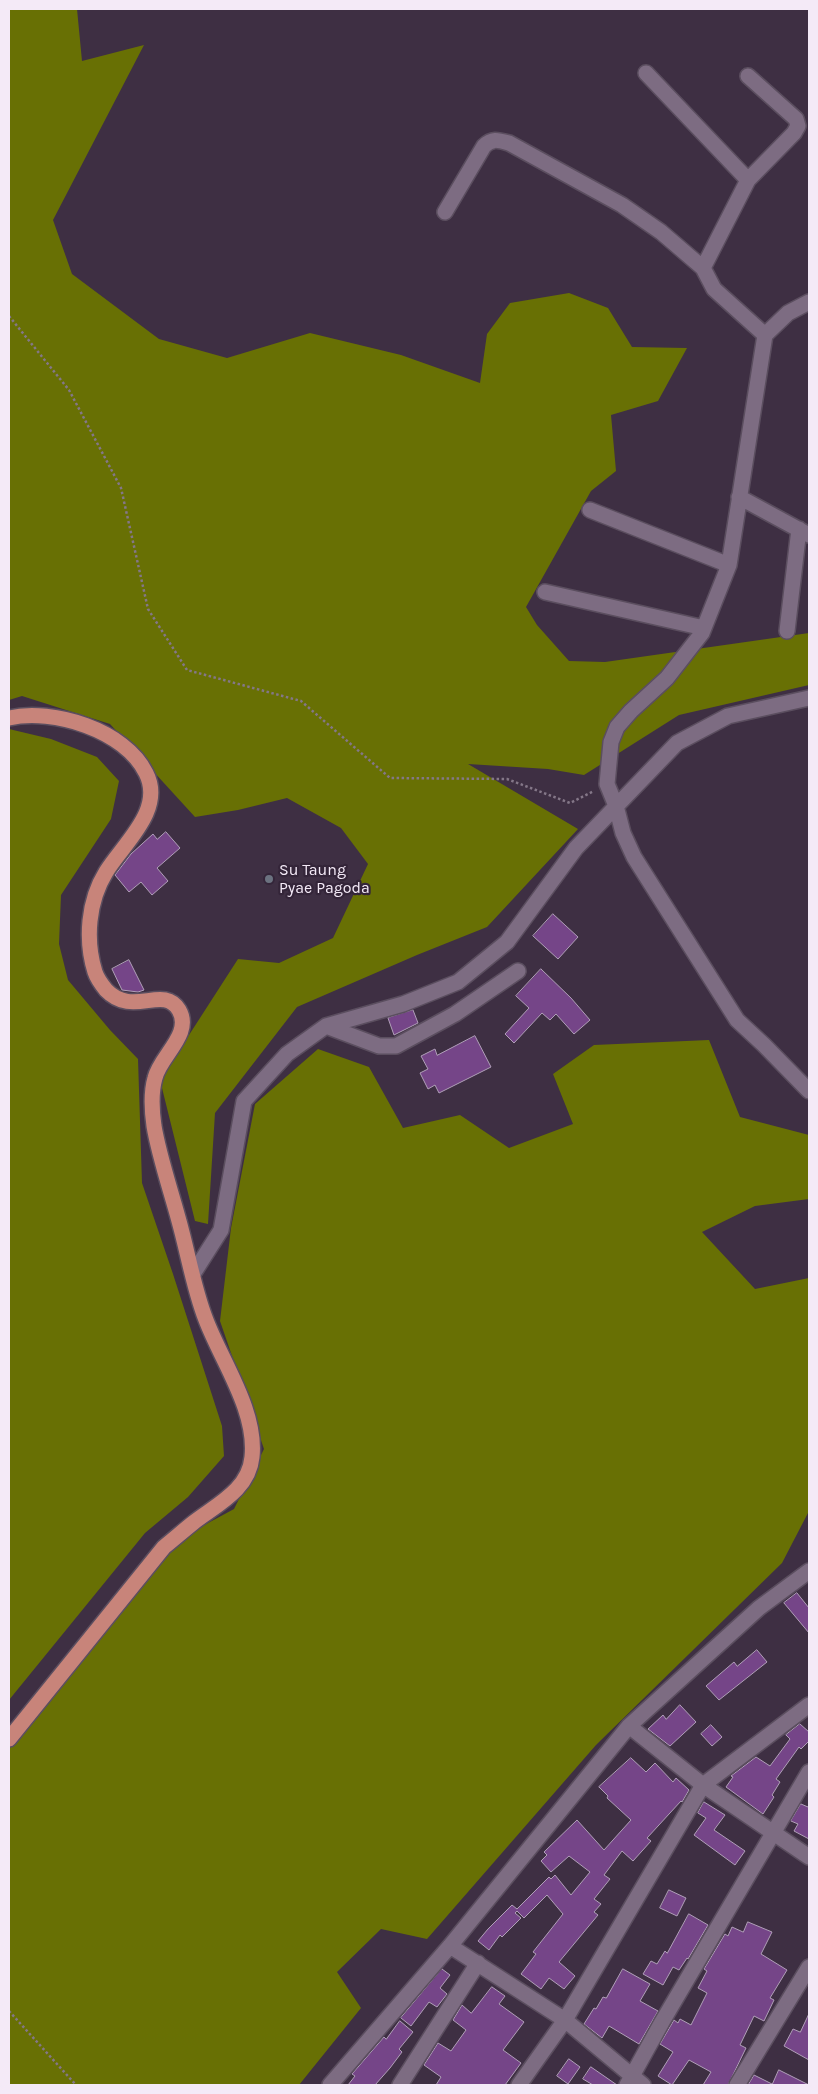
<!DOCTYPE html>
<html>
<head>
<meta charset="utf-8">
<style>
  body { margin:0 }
  #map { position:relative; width:818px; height:2094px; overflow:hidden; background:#3e2f43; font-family:Karla,sans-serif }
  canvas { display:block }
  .frame { position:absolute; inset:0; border:10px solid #f4eaf7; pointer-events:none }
</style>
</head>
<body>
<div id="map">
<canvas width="818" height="2094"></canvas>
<div class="frame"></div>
</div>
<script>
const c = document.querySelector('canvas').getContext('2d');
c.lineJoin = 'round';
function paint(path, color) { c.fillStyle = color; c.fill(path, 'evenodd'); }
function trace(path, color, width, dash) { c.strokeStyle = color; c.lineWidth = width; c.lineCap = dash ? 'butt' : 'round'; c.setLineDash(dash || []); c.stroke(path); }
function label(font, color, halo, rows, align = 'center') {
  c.font = font + ' Karla,sans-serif'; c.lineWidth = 4.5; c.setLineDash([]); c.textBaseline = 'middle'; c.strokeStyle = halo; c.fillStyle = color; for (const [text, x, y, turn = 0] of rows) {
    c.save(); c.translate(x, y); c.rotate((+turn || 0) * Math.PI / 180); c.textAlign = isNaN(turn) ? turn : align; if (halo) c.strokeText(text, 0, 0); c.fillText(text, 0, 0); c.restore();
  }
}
const forest = new Path2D(`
  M 9,9 L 77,9 L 82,61 L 144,45 L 53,220 L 72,274 L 159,339 L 227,358 L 310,333 L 401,355 L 480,383 L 487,334 L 510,303 L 569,293 L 608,308 L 632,347 L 687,348 L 658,401 L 611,415 L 616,471 L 591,491 L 526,607 L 537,625 L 569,661 L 605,662 L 809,633 L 809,685 L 679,715 L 584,775 L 548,769 L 468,764 L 578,829 L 487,927 L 417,955 L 297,1007 L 215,1113 L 208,1224 L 195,1221 L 160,1080 L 238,959 L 279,963 L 333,938 L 368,864 L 341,828 L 287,798 L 238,810 L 195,817 L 110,724 L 22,696 L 9,700 Z
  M 9,729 L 51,739 L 97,757 L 119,781 L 111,819 L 61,895 L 59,944 L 68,980 L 110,1030 L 138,1059 L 142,1183 L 173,1274 L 222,1426 L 224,1456 L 188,1497 L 145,1533 L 9,1700 Z
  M 709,1040 L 740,1117 L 809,1135 L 809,1199 L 755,1206 L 702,1232 L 755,1289 L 809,1278 L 809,1511 L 782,1563 L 596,1745 L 427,1939 L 381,1929 L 337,1972 L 361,2008 L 299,2085 L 9,2085 L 9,1746 L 184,1536 L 234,1509 L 264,1449 L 220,1321 L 231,1228 L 255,1104 L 318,1049 L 369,1067 L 403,1128 L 460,1115 L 509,1148 L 573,1124 L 553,1074 L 594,1045 Z`);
const building = new Path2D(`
  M 166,832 L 180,848 L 157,868 L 168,881 L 152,895 L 141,882 L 129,892 L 115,875 L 131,854 L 153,834 L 157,839 Z
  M 553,914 L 578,937 L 558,959 L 533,936 Z
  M 129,960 L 144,990 L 138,992 L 122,990 L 112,969 Z
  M 541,969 L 571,998 L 590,1020 L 574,1034 L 556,1014 L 550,1020 L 542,1013 L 514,1043 L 505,1034 L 529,1008 L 516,996 Z
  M 413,1010 L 418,1023 L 394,1035 L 388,1018 Z
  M 475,1036 L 491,1067 L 439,1093 L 435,1085 L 428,1089 L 420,1073 L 428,1069 L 421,1056 L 435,1049 L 437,1055 Z
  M 797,1593 L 809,1608 L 809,1633 L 784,1603 Z
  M 757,1650 L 767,1662 L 719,1700 L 706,1686 L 734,1662 L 737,1666 Z
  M 680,1705 L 696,1722 L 670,1746 L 648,1729 L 663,1715 L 666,1719 Z
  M 800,1724 L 809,1732 L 809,1741 L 801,1749 L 799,1747 L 776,1779 L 780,1782 L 772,1795 L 774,1797 L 763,1814 L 726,1787 L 733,1777 L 731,1776 L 756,1757 L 770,1766 L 790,1739 L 786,1735 Z
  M 711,1725 L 722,1737 L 712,1746 L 701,1734 Z
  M 631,1758 L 646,1772 L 655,1763 L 673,1782 L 676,1778 L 689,1790 L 682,1802 L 681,1801 L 647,1838 L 651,1841 L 633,1861 L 622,1851 L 604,1875 L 610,1879 L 594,1899 L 601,1904 L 594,1912 L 598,1915 L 559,1962 L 575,1976 L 564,1989 L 549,1978 L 541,1989 L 521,1974 L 536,1954 L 533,1952 L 563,1914 L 547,1895 L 524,1918 L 517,1911 L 515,1913 L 521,1918 L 502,1937 L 500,1935 L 489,1950 L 478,1941 L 488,1929 L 512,1905 L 517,1909 L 549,1877 L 551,1879 L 555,1875 L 571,1895 L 590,1872 L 569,1856 L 551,1872 L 541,1861 L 547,1855 L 544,1852 L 577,1820 L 604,1850 L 631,1820 L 607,1798 L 608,1796 L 599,1787 Z
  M 704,1802 L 725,1815 L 714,1830 L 745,1851 L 735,1865 L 694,1835 L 706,1818 L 698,1813 Z
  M 801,1804 L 808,1807 L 809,1805 L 809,1839 L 794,1831 L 798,1824 L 791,1821 Z
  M 669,1890 L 686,1898 L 677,1916 L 660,1908 Z
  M 689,1914 L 708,1925 L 688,1959 L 687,1958 L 679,1970 L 673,1967 L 663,1985 L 643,1974 L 651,1961 L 657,1964 L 665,1951 L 667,1953 Z
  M 748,1922 L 772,1932 L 761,1954 L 787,1970 L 770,1998 L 774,2000 L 764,2021 L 754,2016 L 740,2045 L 746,2048 L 728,2085 L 703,2085 L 711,2072 L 689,2060 L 672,2085 L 658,2076 L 673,2052 L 660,2044 L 674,2020 L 678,2023 L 680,2019 L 691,2025 L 707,1993 L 698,1988 L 707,1971 L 704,1969 L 725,1934 L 728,1936 L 732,1927 L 743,1932 Z
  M 442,1969 L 450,1975 L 440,1988 L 447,1994 L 437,2007 L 429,2002 L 411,2026 L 401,2018 Z
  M 623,1969 L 650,1984 L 640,2001 L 658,2011 L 639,2044 L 609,2026 L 602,2038 L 584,2024 L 594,2008 L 596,2009 L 603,1997 L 606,1998 Z
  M 492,1987 L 505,1996 L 499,2004 L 524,2022 L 503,2050 L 521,2063 L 505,2085 L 436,2085 L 441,2077 L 424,2065 L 438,2043 L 451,2051 L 466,2030 L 453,2020 L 462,2005 L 471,2013 Z
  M 809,2014 L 809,2060 L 784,2046 L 793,2029 L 800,2032 Z
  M 400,2021 L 413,2032 L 399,2049 L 402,2052 L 390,2068 L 375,2085 L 348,2085 L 355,2076 L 352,2074 L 384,2037 L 386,2039 Z
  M 569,2059 L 580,2067 L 568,2084 L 557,2076 Z
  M 591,2067 L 617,2085 L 593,2085 L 583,2079 Z
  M 779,2070 L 809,2085 L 748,2085 L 754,2075 L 772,2084 Z`);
const path = new Path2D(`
  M 9,316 L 69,390 L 121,488 L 148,609 L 187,670 L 301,701 L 390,778 L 507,779 L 570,803 L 594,791
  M 9,2011 L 76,2085`);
const minor = new Path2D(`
  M 646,73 L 748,180
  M 445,212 L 484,146 C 492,138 498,140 509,143 L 622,205 L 661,232 L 703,268 L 714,289 L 765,335
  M 703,268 L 748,180 L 794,133 L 798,126 L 796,119 L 748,76
  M 809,302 L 788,313 L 765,335 L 729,565 L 702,633 L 667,678 L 631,711 L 617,727 L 611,742 L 607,784 L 616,806 L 623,833 L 634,857 L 737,1020 L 764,1045 L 809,1091
  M 739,497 L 809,535
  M 590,510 L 729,565
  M 545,592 L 704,628
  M 787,631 L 799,529
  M 326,1026 L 379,1046 L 396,1046 L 455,1014 L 518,971
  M 193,1274 L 221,1230 L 244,1101 L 287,1054 L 326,1026 L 403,1004 L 458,982 L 507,942 L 576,848 L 677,743 L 728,716 L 809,698
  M 629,1726 L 703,1785 L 809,1857
  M 450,1946 L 565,2020 L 643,2085
  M 330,2085 L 450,1946 L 629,1726 L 759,1608 L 809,1571
  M 400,2085 L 478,1963
  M 519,2085 L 565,2020 L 703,1785 L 809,1705
  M 627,2085 L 662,2022 L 809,1772
  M 737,2085 L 809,1967`);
const major = new Path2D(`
  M 9,718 C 53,708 125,730 146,773 C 165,810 123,844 106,872 C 88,901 85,940 95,972 C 97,978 102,985 106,990 C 133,1018 163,984 179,1010 C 193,1034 160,1056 155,1078 C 151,1092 152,1112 154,1126 C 159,1156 171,1191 179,1221 C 188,1253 194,1290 206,1320 C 222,1362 257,1411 252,1457 C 249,1490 216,1505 193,1523 C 183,1531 174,1539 164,1547 L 9,1739`);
const markers = [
  [269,879,5,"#6b7280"]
];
const poiNames = [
  ["Su Taung",279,870],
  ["Pyae Pagoda",279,888]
];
paint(forest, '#687004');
paint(building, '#754588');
trace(building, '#b09fb8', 1);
trace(minor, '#5b4e5f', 18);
trace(major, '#5b4e5f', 18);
trace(path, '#847788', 2.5, [2.5, 2.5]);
trace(minor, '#7d6c82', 15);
trace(major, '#c8847a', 15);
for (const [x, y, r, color] of markers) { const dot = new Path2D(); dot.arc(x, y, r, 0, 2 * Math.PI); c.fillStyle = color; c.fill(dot); trace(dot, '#342539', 2); }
label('16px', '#f4eaf7', '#342539', poiNames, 'left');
</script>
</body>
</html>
